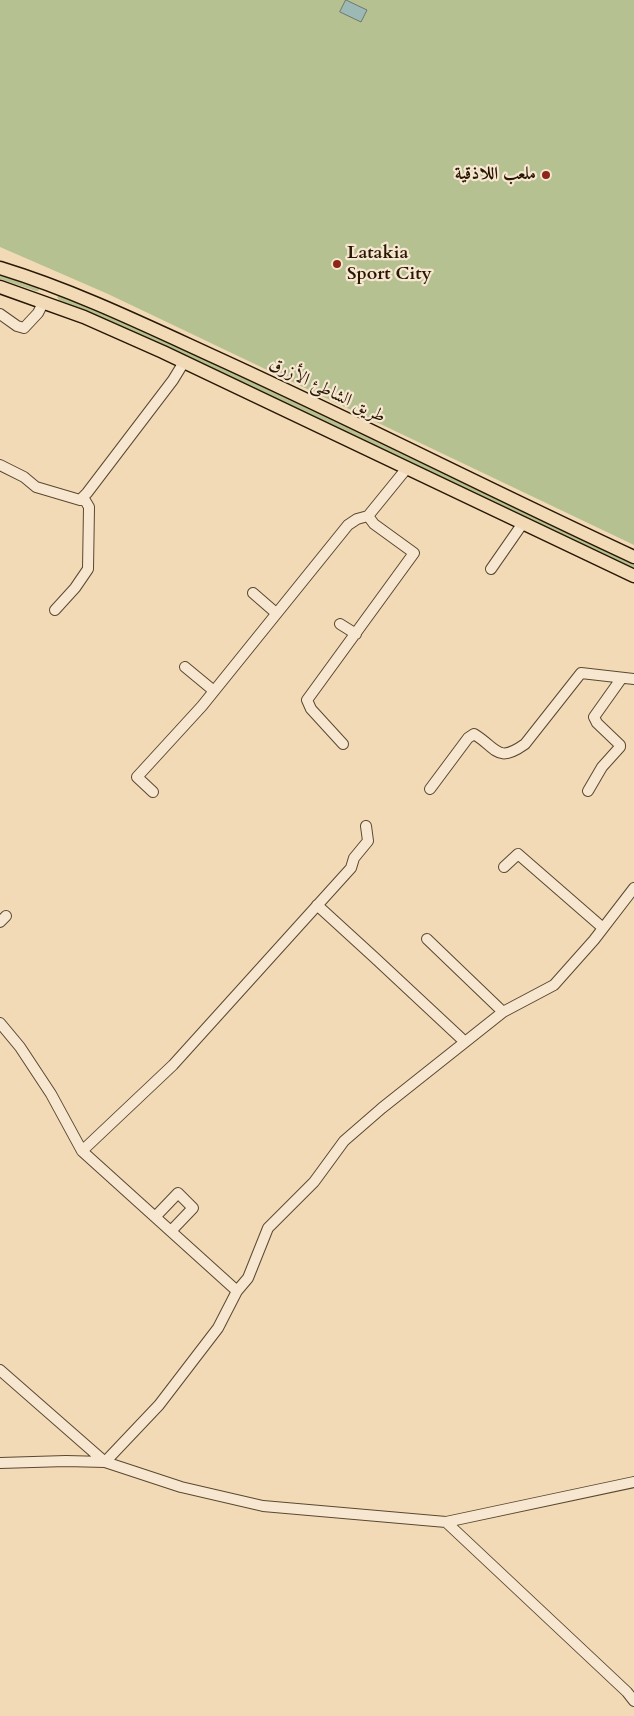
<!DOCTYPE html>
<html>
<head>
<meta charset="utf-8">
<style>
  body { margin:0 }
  canvas { display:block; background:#f2dab6 }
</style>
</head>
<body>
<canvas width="634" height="1716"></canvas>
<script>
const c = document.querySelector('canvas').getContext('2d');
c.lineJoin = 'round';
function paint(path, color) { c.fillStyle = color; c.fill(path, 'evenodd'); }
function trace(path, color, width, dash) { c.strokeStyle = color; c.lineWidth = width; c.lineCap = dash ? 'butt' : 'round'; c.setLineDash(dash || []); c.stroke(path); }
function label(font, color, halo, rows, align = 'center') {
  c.font = font + ' Cardo,Amiri,serif'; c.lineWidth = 4.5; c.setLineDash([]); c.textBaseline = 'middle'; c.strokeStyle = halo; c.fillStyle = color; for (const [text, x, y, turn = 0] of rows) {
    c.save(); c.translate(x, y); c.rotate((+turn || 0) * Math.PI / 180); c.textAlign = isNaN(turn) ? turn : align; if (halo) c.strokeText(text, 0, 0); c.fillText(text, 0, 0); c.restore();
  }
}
const green = new Path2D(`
  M 0,0 L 634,0 L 634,545 L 108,294 L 0,247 Z
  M 0,272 L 40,288 L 38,291 L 36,291 L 0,279 Z
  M 59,294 L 113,317 L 210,362 L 634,565 L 634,571 L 112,324 L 59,300 L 57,297 Z`);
const water = new Path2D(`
  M 346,0 L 367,10 L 361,22 L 340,12 Z`);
const minor = new Path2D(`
  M 0,314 L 17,326 L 24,328 L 38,313 L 43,303
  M 0,465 L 24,477 L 36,487 L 80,500 L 87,493 L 173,380 L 184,362
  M 491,569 L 523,523
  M 253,593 L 276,613
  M 55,610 L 75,588 L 88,569 L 89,507 L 83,497
  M 340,624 L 356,634
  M 185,667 L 214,691
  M 343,744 L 311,709 L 307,700 L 414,553 L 374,524 L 368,516 L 407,468
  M 430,789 L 468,738 L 474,734 C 497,748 497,764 525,744 L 581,673 L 634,679
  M 588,791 L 602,767 L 620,747 L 620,745 L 597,723 L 594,717 L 621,679
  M 153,792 L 137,777 L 202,706 L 348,525 L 357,519 L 368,516
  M 504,867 L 518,854 L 603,928
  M 317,905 L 375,958 L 465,1042
  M 0,922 L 6,916
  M 427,939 L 503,1012
  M 0,1023 L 20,1047 L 51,1094 L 82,1151 L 237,1291
  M 82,1151 L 173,1065 L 351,868 L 354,858 L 368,841 L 366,826
  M 155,1217 L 178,1193 L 193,1208 L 171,1231
  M 0,1370 L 105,1462 L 159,1405 L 218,1328 L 237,1291 L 248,1278 L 268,1228 L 314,1182 L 344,1141 L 382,1108 L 503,1012 L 554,985 L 594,940 L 634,888
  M 0,1463 L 66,1461 L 105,1462 L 181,1487 L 263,1506 L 446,1522 L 634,1482
  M 446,1522 L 627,1692 L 634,1701`);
const major = new Path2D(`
  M 0,268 C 75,291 145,325 217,358 C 357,422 494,492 634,557
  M 0,287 L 84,317 L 163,352 L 634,576`);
const markers = [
  [546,175,5,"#8f2418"],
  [337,264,5,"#8f2418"]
];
const poiNames = [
  ["ملعب اللاذقية",536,175],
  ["Latakia",347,254,"left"],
  ["Sport City",347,275,"left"]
];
const streetNames = [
  ["طريق الشاطئ الأزرق",327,391,26]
];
paint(green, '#b6c192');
paint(water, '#9db9b6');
trace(water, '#6e786f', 1);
trace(minor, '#5a4830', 12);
trace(major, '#281704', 15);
trace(minor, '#f7e7d0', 10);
trace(major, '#f2dab6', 12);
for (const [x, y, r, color] of markers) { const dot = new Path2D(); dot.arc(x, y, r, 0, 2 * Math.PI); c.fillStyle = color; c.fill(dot); trace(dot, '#f7e7d0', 2); }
label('bold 18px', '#281704', '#f7e7d0', poiNames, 'right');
label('18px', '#281704', '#f7e7d0', streetNames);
</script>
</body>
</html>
